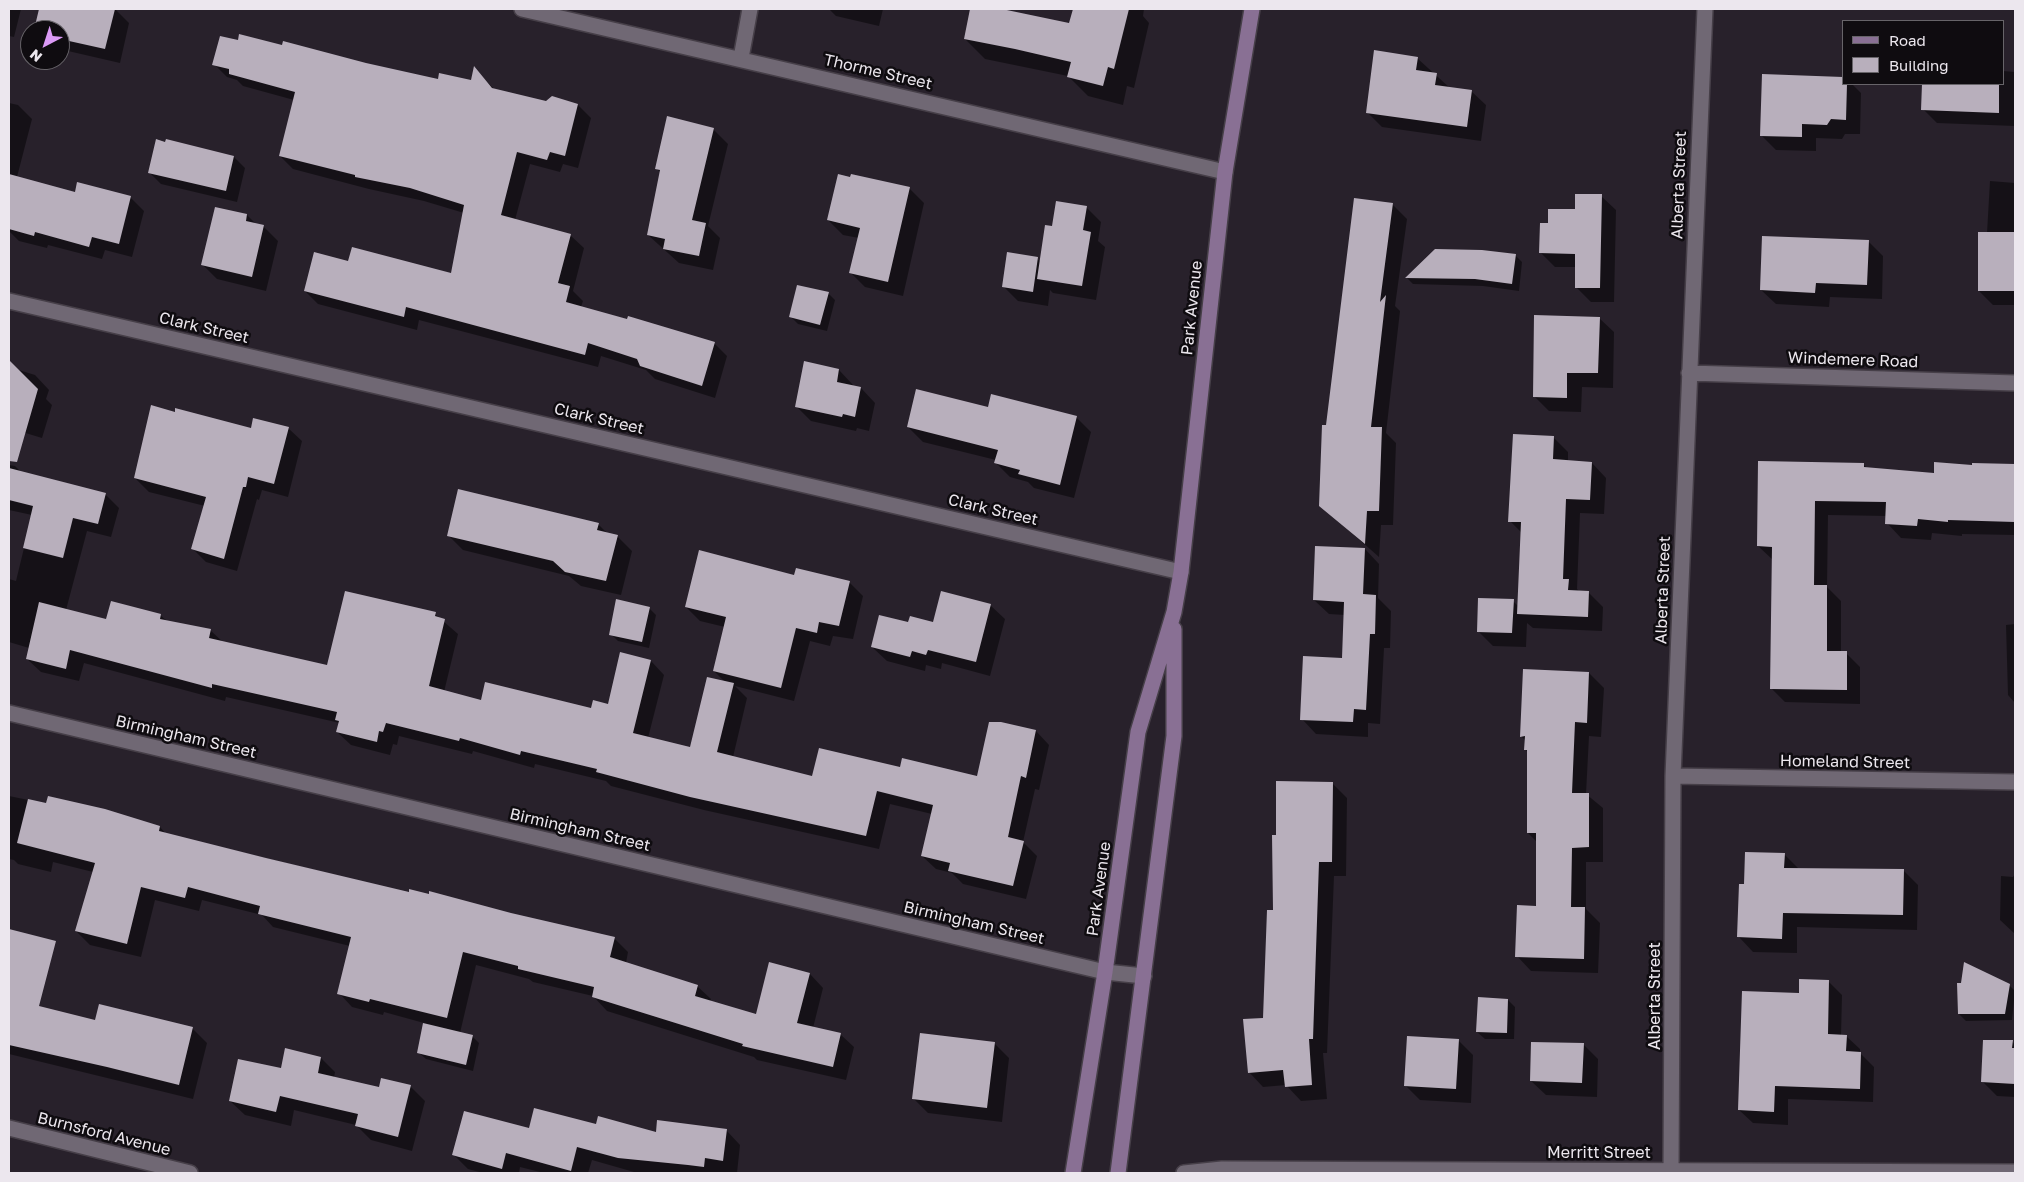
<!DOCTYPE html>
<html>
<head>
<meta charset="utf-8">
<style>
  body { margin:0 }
  #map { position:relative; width:2024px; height:1182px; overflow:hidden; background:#28212b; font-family:"Golos Text",sans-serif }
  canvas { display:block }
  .frame { position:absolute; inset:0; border:10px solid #ece7ee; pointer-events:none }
  .legend { position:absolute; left:1842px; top:20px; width:162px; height:65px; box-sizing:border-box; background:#0f0c10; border:1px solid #676469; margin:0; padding:6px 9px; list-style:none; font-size:15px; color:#ece7ee }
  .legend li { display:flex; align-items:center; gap:10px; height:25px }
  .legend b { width:25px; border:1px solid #676469 }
  .north { position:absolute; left:20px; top:20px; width:50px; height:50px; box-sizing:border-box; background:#0f0c10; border:1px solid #676469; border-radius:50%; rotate:220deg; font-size:14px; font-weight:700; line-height:20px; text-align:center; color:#ece7ee }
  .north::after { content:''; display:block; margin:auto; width:18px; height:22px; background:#db9af6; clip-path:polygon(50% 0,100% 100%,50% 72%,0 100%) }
</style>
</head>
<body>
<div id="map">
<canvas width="2024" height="1182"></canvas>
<div class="frame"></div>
<ul class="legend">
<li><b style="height:6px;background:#897094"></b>Road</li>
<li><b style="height:14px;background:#b8afbc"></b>Building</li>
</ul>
<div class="north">N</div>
</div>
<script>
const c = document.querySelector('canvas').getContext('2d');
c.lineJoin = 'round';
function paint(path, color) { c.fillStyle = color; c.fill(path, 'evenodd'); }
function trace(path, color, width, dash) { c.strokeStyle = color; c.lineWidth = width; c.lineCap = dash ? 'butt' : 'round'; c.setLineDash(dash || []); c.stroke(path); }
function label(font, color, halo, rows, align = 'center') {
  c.font = font + ' "Golos Text",sans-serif'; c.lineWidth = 5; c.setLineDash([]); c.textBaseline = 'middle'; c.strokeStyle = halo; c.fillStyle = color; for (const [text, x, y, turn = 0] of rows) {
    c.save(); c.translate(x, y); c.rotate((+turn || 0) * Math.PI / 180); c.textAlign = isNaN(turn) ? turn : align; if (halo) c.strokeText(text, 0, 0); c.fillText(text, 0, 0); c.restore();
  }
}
const shadow = new Path2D(`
  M 9,9 L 21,9 L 14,37 L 9,36 Z
  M 60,9 L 115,9 L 129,23 L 120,63 L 68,51 L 60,43 L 60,30 L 55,30 Z
  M 829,9 L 883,9 L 879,26 L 836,16 Z
  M 972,9 L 996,9 L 1070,25 L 1074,9 L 1144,9 L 1143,16 L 1149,23 L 1134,88 L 1127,86 L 1123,105 L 1088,96 L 1068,76 L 985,59 L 965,39 Z
  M 238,42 L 283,47 L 439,80 L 471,82 L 474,69 L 494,89 L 546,103 L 552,98 L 578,105 L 591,118 L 578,168 L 563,164 L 560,172 L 530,164 L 515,220 L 570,235 L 584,248 L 573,291 L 583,301 L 581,307 L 714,343 L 727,356 L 715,398 L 655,379 L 646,370 L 601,356 L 598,367 L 419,320 L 417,330 L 318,304 L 305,291 L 349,262 L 451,275 L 464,213 L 424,201 L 369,189 L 293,169 L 280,156 L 294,100 L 243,86 L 237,80 L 227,77 L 214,64 Z
  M 1417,58 L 1450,88 L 1471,91 L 1486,105 L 1481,141 L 1382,127 L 1367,112 Z
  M 2003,71 L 2015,72 L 2015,126 L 1937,123 L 1923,109 L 1924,84 L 2003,84 Z
  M 1843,84 L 1852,84 L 1861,93 L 1860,134 L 1845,134 L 1842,139 L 1816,138 L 1816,151 L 1776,150 L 1761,135 Z
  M 9,103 L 18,105 L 32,119 L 17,177 L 76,193 L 130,197 L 144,211 L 132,257 L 105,250 L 102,259 L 48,245 L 47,248 L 19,241 L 9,231 Z
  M 713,129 L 728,144 L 708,226 L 720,238 L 713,270 L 679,263 L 648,235 L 661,173 L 656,168 Z
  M 234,157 L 245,168 L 237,202 L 161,184 L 149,172 Z
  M 1990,181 L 2015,183 L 2015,305 L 1993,305 L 1979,291 L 1987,233 Z
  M 909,188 L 924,203 L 903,296 L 865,287 L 851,273 L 859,238 L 843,235 L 828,220 Z
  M 1601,196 L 1616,210 L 1614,302 L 1591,302 L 1576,287 L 1576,267 L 1555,267 L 1540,252 L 1549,224 Z
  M 1392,204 L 1407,219 L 1395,306 L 1400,311 L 1386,433 L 1396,443 L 1393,525 L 1381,525 L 1379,557 L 1320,505 L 1327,427 Z
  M 1086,207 L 1101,222 L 1098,241 L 1105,247 L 1096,300 L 1053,293 L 1050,290 L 1048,306 L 1018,301 L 1003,286 L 1037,259 L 1041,262 L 1053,227 Z
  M 247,215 L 256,224 L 263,226 L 278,241 L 266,291 L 217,279 L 202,264 Z
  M 1868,241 L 1883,256 L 1882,299 L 1830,297 L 1829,307 L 1776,304 L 1761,290 Z
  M 1515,255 L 1522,262 L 1519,291 L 1483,286 L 1413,284 L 1407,278 Z
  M 828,293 L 835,300 L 827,331 L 798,324 L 790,316 Z
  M 1599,318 L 1614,332 L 1613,388 L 1582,387 L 1581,412 L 1549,411 L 1534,396 Z
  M 9,367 L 35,375 L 49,390 L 46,399 L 52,405 L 42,438 L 9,428 Z
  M 839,370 L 853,385 L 853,387 L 861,388 L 875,403 L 869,431 L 857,428 L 856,431 L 811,421 L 796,406 Z
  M 989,408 L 1076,417 L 1091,432 L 1074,498 L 1034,488 L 1028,482 L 1010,477 L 996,463 L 996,460 L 923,442 L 908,427 Z
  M 288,428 L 302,441 L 288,497 L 262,490 L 259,500 L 257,499 L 237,571 L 206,562 L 193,549 L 205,506 L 149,492 L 135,478 L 252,429 Z
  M 1553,437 L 1568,452 L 1568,462 L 1592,463 L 1606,478 L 1604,514 L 1580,513 L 1577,589 L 1580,592 L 1588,592 L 1603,607 L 1602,631 L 1533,628 L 1527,623 L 1526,647 L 1493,646 L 1478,631 L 1513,601 L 1518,606 L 1522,533 L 1510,521 Z
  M 1760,462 L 1863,464 L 1867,468 L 1935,475 L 1973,467 L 1973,465 L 2015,466 L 2015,535 L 1962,534 L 1962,536 L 1932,533 L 1931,540 L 1901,538 L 1887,523 L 1887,516 L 1828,515 L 1827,587 L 1841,601 L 1841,653 L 1846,653 L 1860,667 L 1860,704 L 1785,702 L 1771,688 L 1773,560 L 1758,546 Z
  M 9,465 L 15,466 L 22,473 L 105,494 L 119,508 L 111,537 L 87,531 L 66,610 L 107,621 L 160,615 L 167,621 L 210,630 L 223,642 L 328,666 L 435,614 L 458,634 L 444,692 L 482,701 L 591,710 L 609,705 L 621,654 L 651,661 L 664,675 L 648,738 L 691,749 L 726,683 L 714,671 L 725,627 L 700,621 L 686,607 L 795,576 L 849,582 L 863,596 L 853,639 L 833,636 L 830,646 L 810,641 L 794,701 L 735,686 L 747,698 L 733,757 L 813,777 L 901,768 L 978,778 L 1036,731 L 1049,745 L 1039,790 L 1035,789 L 1023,842 L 1037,856 L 1026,899 L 963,884 L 952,873 L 936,869 L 922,856 L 932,814 L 890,804 L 879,849 L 704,810 L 611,786 L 606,781 L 535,764 L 534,768 L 473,751 L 472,754 L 399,736 L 397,745 L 393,744 L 390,755 L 351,745 L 337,732 L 340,723 L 226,697 L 225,701 L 84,663 L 79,681 L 41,672 L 27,659 L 29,648 L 9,642 L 9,579 L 16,581 L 32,515 L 9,510 Z
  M 598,524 L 608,534 L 617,536 L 632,551 L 621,595 L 581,586 L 569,576 L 463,550 L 448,535 Z
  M 1365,549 L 1379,564 L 1378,598 L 1391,611 L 1390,648 L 1384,648 L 1380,724 L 1368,723 L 1368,737 L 1316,734 L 1302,719 L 1343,659 L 1345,615 L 1329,614 L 1314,600 Z
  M 990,605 L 1005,619 L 990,676 L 942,663 L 941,669 L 926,665 L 925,671 L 887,661 L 872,647 L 909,624 L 934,624 Z
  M 649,608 L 656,615 L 649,648 L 618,641 L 611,634 Z
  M 2015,624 L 2015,703 L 2008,695 L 2006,625 Z
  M 1589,673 L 1604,688 L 1601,737 L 1589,736 L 1586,794 L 1603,808 L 1603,862 L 1586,862 L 1586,909 L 1600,923 L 1598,973 L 1531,971 L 1517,956 L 1538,907 L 1537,842 L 1528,833 L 1528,753 L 1526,750 L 1526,741 L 1521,736 Z
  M 1332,783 L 1347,798 L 1346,876 L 1334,876 L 1327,1053 L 1323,1053 L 1327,1099 L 1301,1101 L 1286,1085 L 1263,1087 L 1249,1072 L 1264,1019 L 1274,911 L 1277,837 Z
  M 9,796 L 160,827 L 166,834 L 410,893 L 614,938 L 628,952 L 626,963 L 697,986 L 711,999 L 710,1002 L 757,1016 L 770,964 L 810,974 L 823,988 L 813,1028 L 840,1034 L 854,1047 L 846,1080 L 757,1060 L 754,1057 L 607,1011 L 593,996 L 533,982 L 529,979 L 476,965 L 460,1033 L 472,1036 L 479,1043 L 473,1071 L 426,1059 L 418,1052 L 424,1023 L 384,1012 L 383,1015 L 352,1007 L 339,993 L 350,946 L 273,927 L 262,915 L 202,900 L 199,911 L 155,900 L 141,957 L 90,945 L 76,931 L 93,872 L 53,862 L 51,872 L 18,864 L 14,860 L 9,859 Z
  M 1784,854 L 1799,869 L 1903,870 L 1918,885 L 1917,930 L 1797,927 L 1797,953 L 1753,952 L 1739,937 L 1746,885 Z
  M 2015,874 L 2015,934 L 2000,920 L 2001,876 L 2013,877 Z
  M 1828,981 L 1842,995 L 1841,1036 L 1846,1036 L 1860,1049 L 1860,1053 L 1874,1067 L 1873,1102 L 1788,1099 L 1788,1125 L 1753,1123 L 1739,1110 L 1800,994 Z
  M 2009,985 L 2015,991 L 2012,1020 L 1966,1021 L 1959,1014 Z
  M 1508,1000 L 1515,1007 L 1514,1039 L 1485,1039 L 1477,1032 Z
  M 9,1004 L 96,1021 L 192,1028 L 207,1043 L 193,1099 L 9,1054 Z
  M 1459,1041 L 1473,1055 L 1471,1103 L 1420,1100 L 1405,1085 Z
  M 2012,1041 L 2015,1045 L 2015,1097 L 1997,1096 L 1983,1082 Z
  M 994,1043 L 1009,1058 L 1002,1122 L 928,1113 L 913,1098 Z
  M 1583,1044 L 1598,1059 L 1597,1097 L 1546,1095 L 1531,1081 Z
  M 321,1058 L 335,1072 L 334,1078 L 380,1089 L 410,1086 L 425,1101 L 412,1151 L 371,1140 L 356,1125 L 294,1110 L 291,1126 L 245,1115 L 230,1101 L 282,1070 Z
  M 597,1125 L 657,1133 L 726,1130 L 740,1145 L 737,1173 L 648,1173 L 634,1172 L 592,1160 L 588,1173 L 544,1173 L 520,1167 L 519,1173 L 483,1173 L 468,1169 L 454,1155 L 530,1130 Z`);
const building = new Path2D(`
  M 39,9 L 115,9 L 105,49 L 60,39 L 60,30 L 34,30 Z
  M 970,9 L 1002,9 L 1069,23 L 1073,9 L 1129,9 L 1114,69 L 1108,67 L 1103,86 L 1067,77 L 1071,62 L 1015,49 L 964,39 Z
  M 239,34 L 282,45 L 283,41 L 366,63 L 438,79 L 439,73 L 471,80 L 474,66 L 492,88 L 546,101 L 552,96 L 578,104 L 565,156 L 550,152 L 547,160 L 517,152 L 501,215 L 571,234 L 558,283 L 570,286 L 566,302 L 627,319 L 628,316 L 715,342 L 702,386 L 640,366 L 637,359 L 588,343 L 585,355 L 406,307 L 404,317 L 304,291 L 314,252 L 348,261 L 352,247 L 451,273 L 464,205 L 410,188 L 355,177 L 355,175 L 279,156 L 295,92 L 229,74 L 229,69 L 212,65 L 220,36 L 238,40 Z
  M 1374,50 L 1418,57 L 1416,70 L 1437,73 L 1435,85 L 1472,90 L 1467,127 L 1366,113 Z
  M 1762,74 L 1843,77 L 1843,84 L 1847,84 L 1846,120 L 1831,119 L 1827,125 L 1802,124 L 1802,137 L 1760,136 Z
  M 1922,84 L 1999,84 L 1999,113 L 1921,110 Z
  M 667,116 L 714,128 L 692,220 L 706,223 L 699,256 L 663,249 L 665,239 L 647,235 L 660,170 L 655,169 Z
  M 156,139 L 165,142 L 166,139 L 234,156 L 226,191 L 148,173 Z
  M 9,174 L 75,192 L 77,182 L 131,196 L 119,244 L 92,237 L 89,247 L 35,232 L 34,236 L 9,229 Z
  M 838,174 L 850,177 L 851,174 L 910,187 L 888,282 L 849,273 L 860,228 L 827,220 Z
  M 1575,194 L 1602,194 L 1600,288 L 1575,288 L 1575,254 L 1539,253 L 1540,223 L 1548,223 L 1548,209 L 1575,209 Z
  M 1354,198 L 1393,203 L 1380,302 L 1386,295 L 1371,427 L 1382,427 L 1379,511 L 1367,511 L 1365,544 L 1319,506 L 1322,425 L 1326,425 Z
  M 1056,201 L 1087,206 L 1083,230 L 1091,232 L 1082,286 L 1037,279 L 1045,225 L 1052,226 Z
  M 215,207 L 247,214 L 246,221 L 264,225 L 252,277 L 201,265 Z
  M 1978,232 L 2015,232 L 2015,291 L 1978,291 Z
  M 1762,236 L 1869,240 L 1867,285 L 1816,283 L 1815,293 L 1760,290 Z
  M 1435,249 L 1482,250 L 1516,254 L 1512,284 L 1475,279 L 1405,278 Z
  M 1007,252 L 1038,257 L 1033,292 L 1002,287 Z
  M 797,285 L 829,292 L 820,325 L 789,317 Z
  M 1534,315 L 1600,317 L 1598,373 L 1567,373 L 1567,398 L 1533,397 Z
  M 9,360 L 38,389 L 17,462 L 9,461 Z
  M 804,361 L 839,369 L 837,382 L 861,387 L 855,417 L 843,414 L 842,417 L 795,407 Z
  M 916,389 L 988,407 L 991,394 L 1077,416 L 1060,485 L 1018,474 L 1020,470 L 994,463 L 998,450 L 907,427 Z
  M 151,405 L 175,412 L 175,408 L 251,428 L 253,418 L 289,427 L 274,484 L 248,477 L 246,487 L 243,487 L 224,559 L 191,549 L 206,497 L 134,478 Z
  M 1513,434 L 1554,436 L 1553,459 L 1592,462 L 1590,500 L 1566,499 L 1563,579 L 1569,579 L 1568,590 L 1589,591 L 1588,617 L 1517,614 L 1521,522 L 1508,522 Z
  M 1758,461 L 1864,463 L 1864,467 L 1934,473 L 1934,462 L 1972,465 L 1972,463 L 2015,464 L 2015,522 L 1948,520 L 1948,522 L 1918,519 L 1917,526 L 1885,524 L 1886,502 L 1815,501 L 1814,585 L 1827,585 L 1827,651 L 1847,651 L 1847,690 L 1770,689 L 1772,547 L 1757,546 Z
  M 9,468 L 106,493 L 98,524 L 73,518 L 63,558 L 23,548 L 33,506 L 9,500 Z
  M 458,489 L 599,523 L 597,530 L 618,535 L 606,581 L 565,572 L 553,561 L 447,536 Z
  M 1315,546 L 1365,548 L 1363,594 L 1376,595 L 1375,634 L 1370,634 L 1366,710 L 1354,709 L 1353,722 L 1300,720 L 1303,656 L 1342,658 L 1344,602 L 1313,600 Z
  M 699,550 L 794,575 L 796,568 L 850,581 L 839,626 L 819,622 L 817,633 L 796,628 L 781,688 L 713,671 L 726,617 L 685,607 Z
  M 345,591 L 436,612 L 435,616 L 445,619 L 429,686 L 481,700 L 485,682 L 591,708 L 593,700 L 608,704 L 620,652 L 651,660 L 633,733 L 690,747 L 707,677 L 734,683 L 717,752 L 812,776 L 819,748 L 900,767 L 902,758 L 977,776 L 989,722 L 1001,722 L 1036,730 L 1026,778 L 1021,776 L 1008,837 L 1024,841 L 1013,886 L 948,871 L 950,863 L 921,856 L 933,805 L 877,791 L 866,836 L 690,797 L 596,772 L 597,769 L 521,751 L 520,755 L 460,738 L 459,741 L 386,723 L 383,732 L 379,731 L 377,742 L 336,732 L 339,721 L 335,720 L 337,712 L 212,684 L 212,688 L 70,650 L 66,669 L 26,659 L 39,602 L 106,619 L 111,601 L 161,614 L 160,619 L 211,629 L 209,638 L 327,665 Z
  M 941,591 L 991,604 L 976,662 L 928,650 L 926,655 L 912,651 L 910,657 L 871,647 L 879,615 L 908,622 L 910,616 L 933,622 Z
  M 1478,598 L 1514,599 L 1512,633 L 1477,632 Z
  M 616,599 L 650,607 L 642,642 L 609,635 Z
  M 1523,669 L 1589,672 L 1587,723 L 1575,722 L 1572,793 L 1589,793 L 1589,847 L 1572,848 L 1571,907 L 1585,907 L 1584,959 L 1515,957 L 1517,905 L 1536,906 L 1536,833 L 1527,833 L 1527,750 L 1524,750 L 1525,736 L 1520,737 Z
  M 1276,781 L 1333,782 L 1332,862 L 1319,862 L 1313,1039 L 1309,1039 L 1312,1085 L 1285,1087 L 1283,1070 L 1248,1073 L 1243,1019 L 1263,1018 L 1267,910 L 1273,910 L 1272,835 L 1276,835 Z
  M 48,796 L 105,809 L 160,826 L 159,831 L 266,858 L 409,892 L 409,889 L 429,894 L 429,891 L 511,913 L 615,937 L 610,957 L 698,985 L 695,996 L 756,1014 L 769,962 L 810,973 L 797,1023 L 841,1033 L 833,1067 L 742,1046 L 743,1044 L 592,997 L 594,987 L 518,969 L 518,966 L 463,952 L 447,1018 L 370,999 L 369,1002 L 337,994 L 351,937 L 258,914 L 260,906 L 188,887 L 185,898 L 141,887 L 127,944 L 75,931 L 95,863 L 17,843 L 28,799 L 46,803 Z
  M 1745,852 L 1785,853 L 1784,868 L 1904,869 L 1903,915 L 1783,913 L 1782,939 L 1737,937 L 1739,884 L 1744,884 Z
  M 9,929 L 56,941 L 39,1006 L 95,1020 L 99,1004 L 193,1027 L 179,1085 L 107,1067 L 9,1045 Z
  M 1964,962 L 2010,984 L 2005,1014 L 1958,1014 L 1957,983 L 1961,983 Z
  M 1799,979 L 1829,980 L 1828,1034 L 1847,1035 L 1846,1051 L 1861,1052 L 1860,1089 L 1775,1086 L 1774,1112 L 1738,1110 L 1742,991 L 1799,993 Z
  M 1478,997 L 1508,999 L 1507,1033 L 1476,1032 Z
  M 423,1023 L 473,1035 L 466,1065 L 417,1053 Z
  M 920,1033 L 995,1042 L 987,1108 L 912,1099 Z
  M 1407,1036 L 1459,1039 L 1456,1089 L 1404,1086 Z
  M 1983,1040 L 2013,1040 L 2012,1048 L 2015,1048 L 2015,1084 L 1981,1082 Z
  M 1531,1042 L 1584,1043 L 1582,1083 L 1530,1081 Z
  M 285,1048 L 321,1057 L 318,1073 L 379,1087 L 381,1078 L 411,1085 L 398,1137 L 355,1126 L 358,1114 L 280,1096 L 276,1112 L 229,1101 L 238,1059 L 281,1068 Z
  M 534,1108 L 596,1124 L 598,1116 L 656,1132 L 657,1120 L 727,1129 L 723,1161 L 705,1158 L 704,1167 L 688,1165 L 618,1158 L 577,1147 L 571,1171 L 506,1153 L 502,1169 L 452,1155 L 464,1111 L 529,1128 Z`);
const street = new Path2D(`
  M 522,9 L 1225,172
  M 741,58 L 750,9
  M 9,301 L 1181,572
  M 1689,373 L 2015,383
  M 9,713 L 1105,972 L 1144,976
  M 1673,776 L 2015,782
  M 9,1128 L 190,1173
  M 1184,1173 L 1222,1169 L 2015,1172
  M 1671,1173 L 1673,776 L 1705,9`);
const secondary = new Path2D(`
  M 1073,1173 L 1105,972 L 1138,732 L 1174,612 L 1181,572 L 1225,172 L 1252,9
  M 1118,1173 L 1174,736 L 1174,629`);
const streetNames = [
  ["Thorme Street",878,72,13],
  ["Alberta Street",1679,185,-88],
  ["Park Avenue",1192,308,-84],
  ["Clark Street",204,328,13],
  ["Windemere Road",1853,360,2],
  ["Clark Street",599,419,13],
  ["Clark Street",993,510,13],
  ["Alberta Street",1663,590,-88],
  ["Birmingham Street",186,737,13],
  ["Homeland Street",1845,762,1],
  ["Birmingham Street",580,830,13],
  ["Park Avenue",1099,889,-82],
  ["Birmingham Street",974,923,13],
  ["Alberta Street",1655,996,-90],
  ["Burnsford Avenue",104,1134,14],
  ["Merritt Street",1599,1153]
];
paint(shadow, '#0007');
paint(building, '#b8afbc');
trace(street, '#463f48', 18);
trace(secondary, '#463f48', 18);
trace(street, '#706874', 15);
trace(secondary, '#897094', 15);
label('16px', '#ece7ee', '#0f0c10', streetNames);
</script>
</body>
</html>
